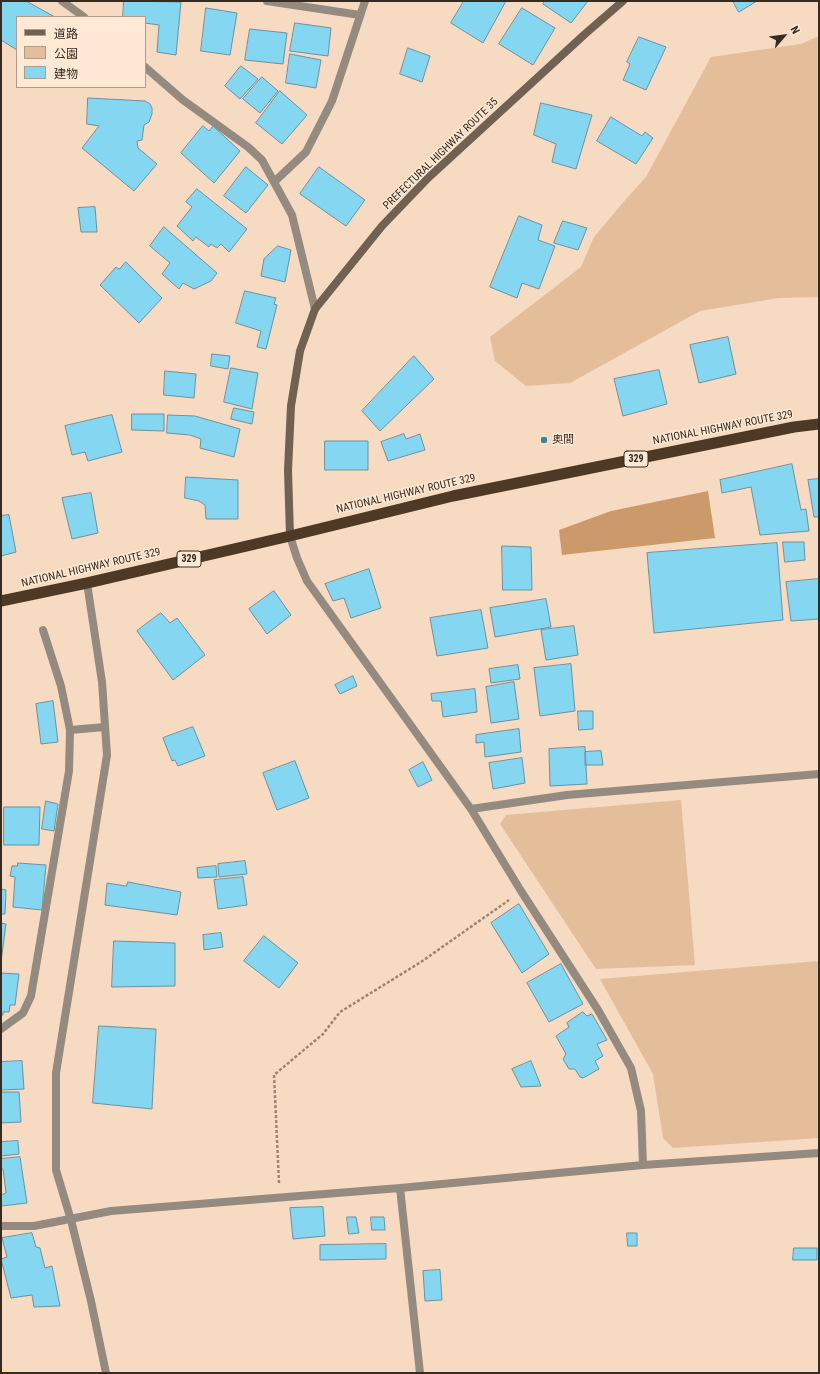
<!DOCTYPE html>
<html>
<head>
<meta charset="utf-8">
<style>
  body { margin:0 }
  #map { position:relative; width:820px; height:1374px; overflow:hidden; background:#f6dac1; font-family:"Roboto Condensed","Noto Sans JP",sans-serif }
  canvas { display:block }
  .frame { position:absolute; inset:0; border:2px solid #352b21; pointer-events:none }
  .legend { position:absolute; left:16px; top:16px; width:130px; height:72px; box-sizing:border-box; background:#ffe8d4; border:1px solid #ae9c8c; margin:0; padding:5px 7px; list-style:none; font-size:12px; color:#352b21 }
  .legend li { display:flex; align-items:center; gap:8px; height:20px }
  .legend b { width:20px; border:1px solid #ae9c8c }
  .north { position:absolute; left:764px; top:16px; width:40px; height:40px; -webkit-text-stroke:3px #ffe8d4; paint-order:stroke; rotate:62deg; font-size:11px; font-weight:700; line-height:16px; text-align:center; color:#352b21 }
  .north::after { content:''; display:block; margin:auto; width:14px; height:18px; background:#352b21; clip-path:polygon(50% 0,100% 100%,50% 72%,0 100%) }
</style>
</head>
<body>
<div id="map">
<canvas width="820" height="1374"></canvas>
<div class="frame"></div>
<ul class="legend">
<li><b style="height:5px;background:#716152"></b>道路</li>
<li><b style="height:11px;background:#e4bd9b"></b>公園</li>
<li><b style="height:11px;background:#85d6f1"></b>建物</li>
</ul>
<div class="north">N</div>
</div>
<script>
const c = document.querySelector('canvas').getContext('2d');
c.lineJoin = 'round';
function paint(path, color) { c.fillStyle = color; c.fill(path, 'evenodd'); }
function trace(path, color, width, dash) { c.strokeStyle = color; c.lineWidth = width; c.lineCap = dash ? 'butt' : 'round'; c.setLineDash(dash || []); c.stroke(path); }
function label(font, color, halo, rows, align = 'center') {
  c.font = font + ' "Roboto Condensed","Noto Sans JP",sans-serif'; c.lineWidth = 3; c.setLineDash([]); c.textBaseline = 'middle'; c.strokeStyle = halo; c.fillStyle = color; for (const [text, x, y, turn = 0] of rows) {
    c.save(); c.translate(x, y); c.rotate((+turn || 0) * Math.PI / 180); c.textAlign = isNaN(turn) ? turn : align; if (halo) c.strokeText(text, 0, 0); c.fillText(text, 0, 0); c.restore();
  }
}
const green = new Path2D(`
  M 819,36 L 819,297 L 779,298 L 700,311 L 570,383 L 526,386 L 495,361 L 490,337 L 581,267 L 594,237 L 626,199 L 646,177 L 711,57 L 801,44 Z
  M 681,800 L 695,965 L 596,969 L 500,824 L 506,815 Z
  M 819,961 L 819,1138 L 673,1148 L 663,1138 L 653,1074 L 600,979 Z`);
const forest = new Path2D(`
  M 708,491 L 715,538 L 562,555 L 559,530 L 611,511 Z`);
const building = new Path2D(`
  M 1,1 L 26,1 L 55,17 L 17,17 L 17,50 L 1,40 Z
  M 124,1 L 181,2 L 176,55 L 157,52 L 159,25 L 145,23 L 145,17 L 123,17 Z
  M 464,1 L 506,1 L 483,43 L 451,23 Z
  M 545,1 L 588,1 L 571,23 L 543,4 Z
  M 733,1 L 757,1 L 739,12 Z
  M 206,8 L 237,13 L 230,55 L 201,51 Z
  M 522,8 L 555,28 L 533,65 L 499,44 Z
  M 295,23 L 331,28 L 328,56 L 290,51 Z
  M 250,29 L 287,33 L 283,64 L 245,60 Z
  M 639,37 L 666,47 L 646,90 L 623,80 L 630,64 L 627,62 Z
  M 408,48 L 430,56 L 422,82 L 400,74 Z
  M 290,54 L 321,60 L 316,88 L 286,83 Z
  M 241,66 L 258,79 L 240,99 L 225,86 Z
  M 262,77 L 278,91 L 260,113 L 243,99 Z
  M 280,91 L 307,115 L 282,144 L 256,123 Z
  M 88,98 L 145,101 L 150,104 L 152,108 L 152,114 L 149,122 L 144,125 L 142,140 L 137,141 L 138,148 L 157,164 L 134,191 L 82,148 L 99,126 L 87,124 Z
  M 541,103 L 592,115 L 576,169 L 552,162 L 556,144 L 534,135 Z
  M 611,117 L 642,136 L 645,132 L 653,138 L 636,164 L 597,141 Z
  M 203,126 L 209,131 L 213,126 L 240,151 L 214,183 L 181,153 Z
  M 246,167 L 268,185 L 246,213 L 224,196 Z
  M 319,167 L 365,200 L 346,226 L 300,194 Z
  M 197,189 L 247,229 L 229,252 L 221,244 L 217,248 L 211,244 L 209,247 L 196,237 L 193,241 L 177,226 L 192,207 L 186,202 Z
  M 95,207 L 97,232 L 81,232 L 78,208 Z
  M 519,216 L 542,225 L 538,240 L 555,246 L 539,289 L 522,283 L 517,298 L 490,287 Z
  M 563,221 L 587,228 L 578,250 L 554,243 Z
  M 164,227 L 217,273 L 211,281 L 194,289 L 183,283 L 179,289 L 162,274 L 170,263 L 150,246 Z
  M 278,246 L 291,250 L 285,282 L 261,276 L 264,259 Z
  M 126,262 L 162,298 L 139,323 L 100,285 L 116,267 L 119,269 Z
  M 245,291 L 276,298 L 274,304 L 277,305 L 266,349 L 257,347 L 261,331 L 236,323 Z
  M 728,337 L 736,374 L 699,383 L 690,345 Z
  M 212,354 L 230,356 L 228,369 L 211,366 Z
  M 414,356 L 434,379 L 380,431 L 362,411 Z
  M 231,368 L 258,373 L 252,409 L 224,402 Z
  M 659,370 L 667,404 L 623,416 L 614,379 Z
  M 165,371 L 196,374 L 194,398 L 164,395 Z
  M 234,408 L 254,412 L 252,424 L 231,419 Z
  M 132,414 L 164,414 L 164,431 L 132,430 Z
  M 112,415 L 122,452 L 88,461 L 85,452 L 72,455 L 65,426 Z
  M 168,415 L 195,416 L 240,429 L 234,457 L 200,448 L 201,439 L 190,435 L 167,433 Z
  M 404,434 L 406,439 L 420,434 L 425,450 L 388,461 L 381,442 Z
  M 325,441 L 368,441 L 368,470 L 325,470 Z
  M 792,464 L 801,510 L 806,509 L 809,531 L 760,535 L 751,487 L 722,493 L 720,480 Z
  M 186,477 L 238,480 L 238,519 L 206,519 L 205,505 L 199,501 L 185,498 Z
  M 819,479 L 819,517 L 814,517 L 808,480 Z
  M 91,493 L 98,533 L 72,539 L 62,498 Z
  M 9,515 L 16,552 L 1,556 L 1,516 Z
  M 783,542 L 804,542 L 805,560 L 785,562 Z
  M 777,543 L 783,620 L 654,633 L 647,553 Z
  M 502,546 L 531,547 L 532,590 L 503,590 Z
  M 369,569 L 381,608 L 351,618 L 344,598 L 333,601 L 325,584 Z
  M 819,579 L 819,619 L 791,621 L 786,582 Z
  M 274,591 L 291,615 L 267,634 L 249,609 Z
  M 546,599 L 551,627 L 495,637 L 490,608 Z
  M 481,610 L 488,648 L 437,656 L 430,618 Z
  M 161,613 L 170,623 L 177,618 L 205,655 L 173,680 L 137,631 Z
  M 574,626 L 578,655 L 546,660 L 541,630 Z
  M 571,664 L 575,711 L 540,716 L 534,668 Z
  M 518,665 L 520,679 L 491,683 L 489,669 Z
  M 353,676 L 357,686 L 340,694 L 335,685 Z
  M 514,682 L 519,719 L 491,723 L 486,687 Z
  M 475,689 L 477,712 L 443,717 L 441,701 L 432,701 L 431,694 Z
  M 53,701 L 58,742 L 41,744 L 36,704 Z
  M 578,711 L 593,711 L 593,729 L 579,730 Z
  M 193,727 L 205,756 L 178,766 L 175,760 L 172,761 L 163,738 Z
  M 519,729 L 521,752 L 485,757 L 484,742 L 476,743 L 476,735 Z
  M 585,747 L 587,784 L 550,786 L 549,749 Z
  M 601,751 L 603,765 L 585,765 L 585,752 Z
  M 522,758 L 525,783 L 493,789 L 489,763 Z
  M 295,761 L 309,798 L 277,810 L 263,773 Z
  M 423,762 L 432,780 L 418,787 L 409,770 Z
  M 46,801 L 58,804 L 54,831 L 42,829 Z
  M 4,807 L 40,807 L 39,845 L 4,845 Z
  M 245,861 L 247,874 L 219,877 L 218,864 Z
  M 18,863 L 46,865 L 42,910 L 13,907 L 15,877 L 10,876 L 12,866 L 17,866 Z
  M 216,866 L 217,877 L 198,878 L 197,868 Z
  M 243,877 L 247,905 L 218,909 L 214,880 Z
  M 128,882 L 181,892 L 177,915 L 105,905 L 107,883 L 126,886 Z
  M 1,889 L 6,890 L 5,914 L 1,914 Z
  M 519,904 L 549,954 L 522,973 L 491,923 Z
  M 1,923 L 6,924 L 1,962 Z
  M 221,933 L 223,947 L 204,950 L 203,935 Z
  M 264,936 L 298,963 L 279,988 L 244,961 Z
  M 114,941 L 175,943 L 175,986 L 112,987 Z
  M 561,964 L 583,1004 L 549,1022 L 527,983 Z
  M 1,973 L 19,974 L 15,1005 L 10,1005 L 9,1012 L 3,1012 L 3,1015 L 1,1015 Z
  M 583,1012 L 587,1016 L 592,1014 L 607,1040 L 597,1044 L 603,1056 L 595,1061 L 599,1069 L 583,1078 L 580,1077 L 575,1069 L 569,1069 L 563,1059 L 566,1054 L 556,1036 L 569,1027 L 567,1023 Z
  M 99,1026 L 156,1029 L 152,1109 L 93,1103 Z
  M 22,1061 L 24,1089 L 1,1090 L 1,1062 Z
  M 531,1061 L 541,1086 L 521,1087 L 512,1069 Z
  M 1,1092 L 19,1092 L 21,1122 L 1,1123 Z
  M 18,1141 L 19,1154 L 1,1156 L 1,1142 Z
  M 20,1157 L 27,1203 L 1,1206 L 1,1195 L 6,1193 L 3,1169 L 1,1169 L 1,1159 Z
  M 323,1207 L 325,1236 L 293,1239 L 290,1208 Z
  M 347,1217 L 356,1217 L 359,1233 L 349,1234 Z
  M 371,1217 L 384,1217 L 385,1230 L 372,1230 Z
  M 32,1233 L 36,1247 L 40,1248 L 45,1268 L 52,1266 L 60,1306 L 34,1307 L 32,1295 L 11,1298 L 1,1259 L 7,1257 L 2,1238 Z
  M 627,1233 L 637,1233 L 637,1246 L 628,1246 Z
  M 386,1244 L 386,1259 L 320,1260 L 320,1245 Z
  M 794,1248 L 817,1248 L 817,1260 L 793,1260 Z
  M 440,1270 L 442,1300 L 425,1301 L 423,1271 Z`);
const path = new Path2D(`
  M 279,1183 L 274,1075 L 323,1034 L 340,1012 L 421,962 L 509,900`);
const minor = new Path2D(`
  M 62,1 L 84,17
  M 267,1 L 360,15
  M 145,67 L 183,100 L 248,147 L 262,160 L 292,215 L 315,309
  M 274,182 L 306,152 L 332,101 L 365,1
  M 290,536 L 297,558 L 307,581 L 471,809 L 521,891 L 598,1010 L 631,1068 L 641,1111 L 643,1165
  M 70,730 L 105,727
  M 471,809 L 567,795 L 819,774
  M 1,1029 L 23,1013 L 31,996 L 69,771 L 70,730 L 61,686 L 43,630
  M 400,1188 L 420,1373
  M 1,1226 L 34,1226 L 111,1211 L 400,1188 L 643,1165 L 819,1153`);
const tertiary = new Path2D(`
  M 87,583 L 102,682 L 107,755 L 56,1073 L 56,1170 L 71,1220 L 91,1301 L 106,1373`);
const secondary = new Path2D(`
  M 290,536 L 288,470 L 291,406 L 300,351 L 315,309 L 382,226 L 428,178 L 585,34 L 623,1`);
const trunk = new Path2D(`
  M 1,601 L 87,583 L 290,536 L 453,496 L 794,427 L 819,424`);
const markers = [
  [544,440,4,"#418095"]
];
const shields = [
  [636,459,24],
  [189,559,24]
];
const shieldNames = [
  ["329",636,459],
  ["329",189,559]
];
const streetNames = [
  ["PREFECTURAL HIGHWAY ROUTE 35",441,154,-44],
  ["NATIONAL HIGHWAY ROUTE 329",723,428,-11],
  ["NATIONAL HIGHWAY ROUTE 329",406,494,-13],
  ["NATIONAL HIGHWAY ROUTE 329",91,568,-13]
];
const poiNames = [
  ["奥間",552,440]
];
paint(green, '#e4bd9b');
paint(forest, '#cc9a6a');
paint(building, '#85d6f1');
trace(building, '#6c919e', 1);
trace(path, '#998574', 2.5, [3, 2]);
trace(minor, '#958a80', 8);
trace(tertiary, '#958a80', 8);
trace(secondary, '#716152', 8);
trace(trunk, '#4d3926', 11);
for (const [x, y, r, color] of markers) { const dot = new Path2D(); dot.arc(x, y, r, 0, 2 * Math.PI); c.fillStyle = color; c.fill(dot); trace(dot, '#ffe8d4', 1.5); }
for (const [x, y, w] of shields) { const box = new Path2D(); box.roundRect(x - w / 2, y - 8, w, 16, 3); c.fillStyle = '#ffe8d4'; c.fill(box); trace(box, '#352b21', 1); }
label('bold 10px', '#352b21', null, shieldNames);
label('11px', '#352b21', '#ffe8d4', streetNames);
label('11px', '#352b21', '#ffe8d4', poiNames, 'left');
</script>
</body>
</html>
